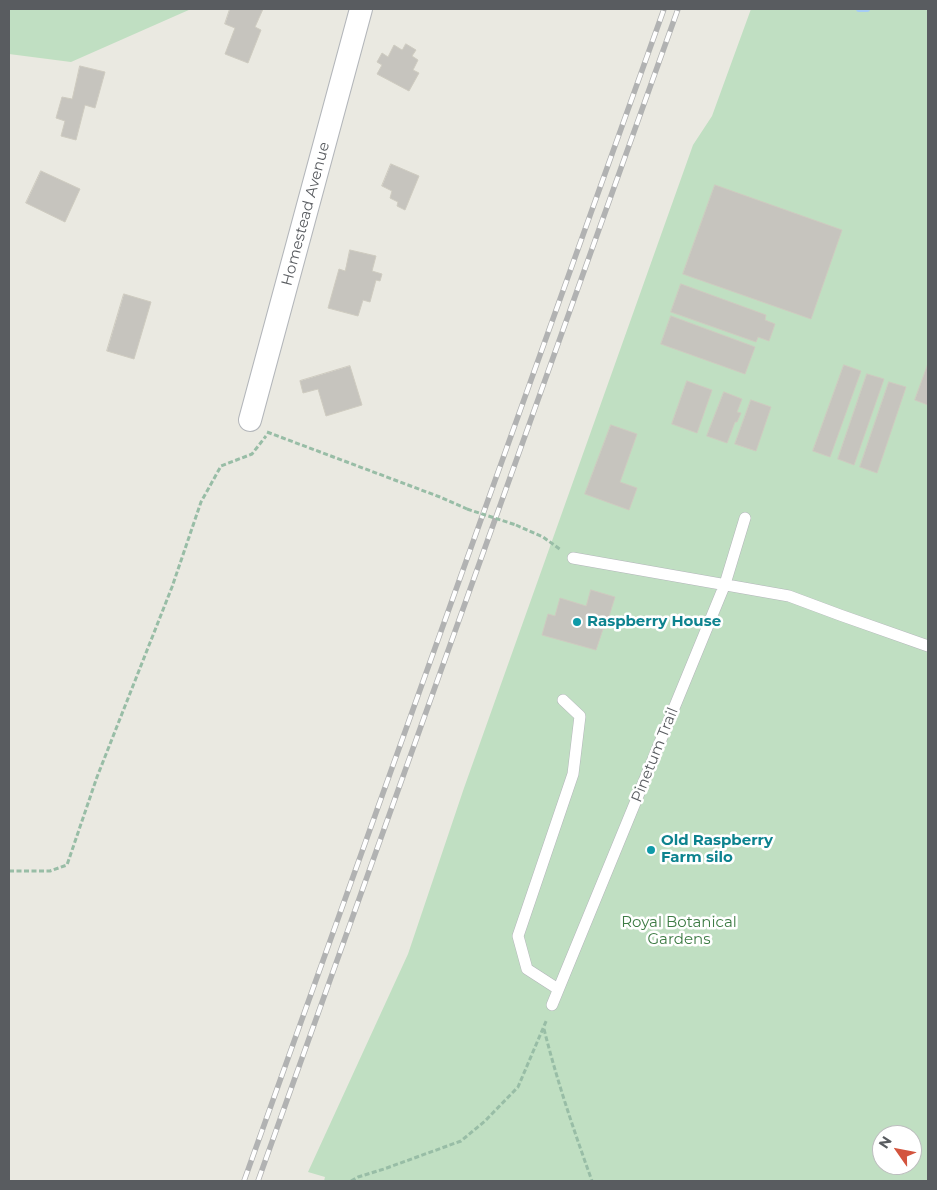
<!DOCTYPE html>
<html>
<head>
<meta charset="utf-8">
<style>
  body { margin:0 }
  #map { position:relative; width:937px; height:1190px; overflow:hidden; background:#eae9e1; font-family:Montserrat,sans-serif }
  canvas { display:block }
  .frame { position:absolute; inset:0; border:10px solid #595c60; pointer-events:none }
  .north { position:absolute; left:872px; top:1125px; width:50px; height:50px; box-sizing:border-box; background:#fff; border:1px solid #bdbebf; border-radius:50%; rotate:303deg; font-size:14px; font-weight:700; line-height:20px; text-align:center; color:#595c60 }
  .north::after { content:''; display:block; margin:auto; width:18px; height:22px; background:#d3543e; clip-path:polygon(50% 0,100% 100%,50% 72%,0 100%) }
</style>
</head>
<body>
<div id="map">
<canvas width="937" height="1190"></canvas>
<div class="frame"></div>
<div class="north">N</div>
</div>
<script>
const c = document.querySelector('canvas').getContext('2d');
c.lineJoin = 'round';
function paint(path, color) { c.fillStyle = color; c.fill(path, 'evenodd'); }
function trace(path, color, width, dash) { c.strokeStyle = color; c.lineWidth = width; c.lineCap = dash ? 'butt' : 'round'; c.setLineDash(dash || []); c.stroke(path); }
function label(font, color, halo, rows, align = 'center') {
  c.font = font + ' Montserrat,sans-serif'; c.lineWidth = 5; c.setLineDash([]); c.textBaseline = 'middle'; c.strokeStyle = halo; c.fillStyle = color; for (const [text, x, y, turn = 0] of rows) {
    c.save(); c.translate(x, y); c.rotate((+turn || 0) * Math.PI / 180); c.textAlign = isNaN(turn) ? turn : align; if (halo) c.strokeText(text, 0, 0); c.fillText(text, 0, 0); c.restore();
  }
}
const green = new Path2D(`
  M 9,9 L 191,9 L 71,62 L 9,54 Z
  M 751,9 L 928,9 L 928,1181 L 324,1181 L 325,1177 L 308,1172 L 408,954 L 464,788 L 693,145 L 712,116 ZM 882,1135 L 912,1135 L 912,1165 L 882,1165 Z`);
const stream = new Path2D(`
  M 859,9 L 867,9`);
const building = new Path2D(`
  M 230,9 L 263,9 L 255,27 L 261,30 L 248,63 L 225,54 L 235,28 L 225,24 Z
  M 406,44 L 416,50 L 412,56 L 418,60 L 413,70 L 419,73 L 409,91 L 377,74 L 382,65 L 377,62 L 382,53 L 388,57 L 394,45 L 402,50 Z
  M 80,66 L 105,72 L 95,108 L 85,105 L 76,140 L 61,136 L 65,121 L 56,118 L 62,97 L 72,99 Z
  M 391,164 L 419,176 L 405,210 L 397,206 L 398,202 L 390,198 L 392,191 L 382,186 Z
  M 41,171 L 80,189 L 65,222 L 26,203 Z
  M 715,185 L 842,230 L 811,319 L 683,274 Z
  M 350,250 L 376,256 L 372,271 L 382,274 L 380,281 L 376,280 L 370,302 L 363,300 L 358,316 L 328,308 L 339,269 L 345,271 Z
  M 681,284 L 766,315 L 765,320 L 775,324 L 769,341 L 758,337 L 756,342 L 671,312 Z
  M 124,294 L 151,302 L 134,359 L 107,351 Z
  M 671,316 L 755,347 L 745,374 L 661,344 Z
  M 928,364 L 928,405 L 915,400 Z
  M 844,365 L 861,371 L 830,457 L 813,451 Z
  M 350,366 L 362,405 L 326,416 L 318,389 L 303,393 L 300,381 Z
  M 867,374 L 884,379 L 854,465 L 838,459 Z
  M 687,381 L 712,390 L 697,433 L 672,424 Z
  M 889,382 L 906,387 L 877,473 L 860,467 Z
  M 724,392 L 742,399 L 737,412 L 741,413 L 737,422 L 735,422 L 727,443 L 707,436 Z
  M 751,400 L 771,407 L 756,451 L 735,444 Z
  M 611,425 L 637,434 L 620,482 L 637,488 L 629,510 L 585,494 Z
  M 591,590 L 615,597 L 605,629 L 603,629 L 596,650 L 542,635 L 548,614 L 555,616 L 560,598 L 586,606 Z`);
const path = new Path2D(`
  M 267,432 L 440,497 L 467,509
  M 516,525 L 543,537 L 561,550
  M 9,871 L 50,871 L 67,865 L 97,777 L 172,587 L 201,502 L 221,466 L 252,454 L 266,436
  M 544,1029 C 557,1081 574,1131 592,1181
  M 351,1181 L 358,1177 L 384,1169 L 461,1141 L 485,1121 L 518,1087 L 547,1019`);
const lane = new Path2D(`
  M 573,558 L 789,596 L 840,615 L 928,646
  M 558,989 L 527,969 L 518,936 L 573,774 L 580,716 L 563,700
  M 552,1005 L 725,584 L 745,518`);
const street = new Path2D(`
  M 250,420 L 361,9`);
const rail = new Path2D(`
  M 244,1181 L 664,9
  M 258,1181 L 678,9`);
const pathBridge = new Path2D(`
  M 467,509 L 516,525`);
const markers = [
  [577,622,5,"#0f9aa8"],
  [651,850,5,"#0f9aa8"]
];
const streetNames = [
  ["Homestead Avenue",306,214,-75],
  ["Pinetum Trail",655,755,-68]
];
const cultureNames = [
  ["Raspberry House",587,622],
  ["Old Raspberry",661,841],
  ["Farm silo",661,858]
];
const parkNames = [
  ["Royal Botanical",679,923],
  ["Gardens",679,940]
];
paint(green, '#c0dfc2');
trace(stream, '#a7cdf4', 6);
paint(building, '#c6c4be');
trace(building, '#cecbc0', 1);
trace(lane, '#b3b6ba', 12);
trace(street, '#b3b6ba', 24);
trace(path, '#98bda6', 3, [5, 2.5]);
trace(lane, '#fff', 11);
trace(street, '#fff', 22);
trace(rail, '#b1b2b2', 5.5);
trace(rail, '#fff', 4, [11]);
trace(pathBridge, '#98bda6', 3, [5, 2.5]);
for (const [x, y, r, color] of markers) { const dot = new Path2D(); dot.arc(x, y, r, 0, 2 * Math.PI); c.fillStyle = color; c.fill(dot); trace(dot, '#fff', 2); }
label('15px', '#595c60', '#fff', streetNames);
label('bold 15px', '#0d838f', '#fff', cultureNames, 'left');
label('15px', '#3d7b44', '#fff', parkNames);
</script>
</body>
</html>
